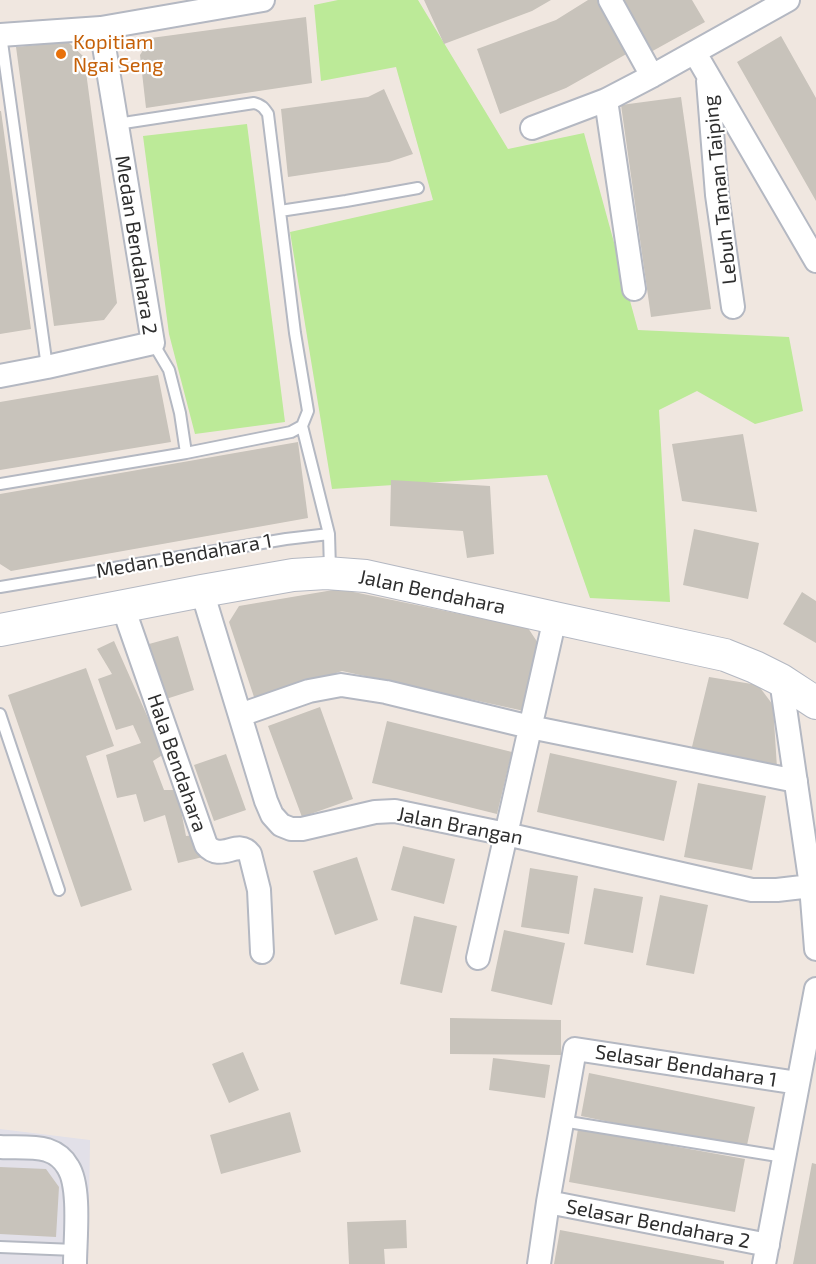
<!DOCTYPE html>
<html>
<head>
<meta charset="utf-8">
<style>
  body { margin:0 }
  canvas { display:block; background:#f0e7e0 }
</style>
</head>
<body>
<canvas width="816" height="1264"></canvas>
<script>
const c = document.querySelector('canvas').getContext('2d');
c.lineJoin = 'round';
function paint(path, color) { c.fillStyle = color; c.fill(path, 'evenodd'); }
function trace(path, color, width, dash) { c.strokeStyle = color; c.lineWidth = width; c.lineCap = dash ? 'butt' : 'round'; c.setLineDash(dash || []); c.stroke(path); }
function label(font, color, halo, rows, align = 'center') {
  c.font = font + ' "Exo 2",sans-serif'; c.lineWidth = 4.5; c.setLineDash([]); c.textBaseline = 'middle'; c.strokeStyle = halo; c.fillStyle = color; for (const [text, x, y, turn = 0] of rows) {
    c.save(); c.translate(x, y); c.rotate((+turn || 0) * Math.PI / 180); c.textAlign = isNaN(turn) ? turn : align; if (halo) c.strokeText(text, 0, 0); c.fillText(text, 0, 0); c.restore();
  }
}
const industrial = new Path2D(`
  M 0,1129 L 90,1140 L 88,1264 L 0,1264 Z`);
const green = new Path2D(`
  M 338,0 L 418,0 L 508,149 L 584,133 L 638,330 L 789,337 L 803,411 L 755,424 L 697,391 L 659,410 L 670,602 L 590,598 L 547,475 L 332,489 L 290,232 L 433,200 L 396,67 L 321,81 L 314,5 Z
  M 247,124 L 285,422 L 195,434 L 169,334 L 143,136 Z`);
const building = new Path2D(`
  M 424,0 L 551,0 L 532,11 L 444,44 Z
  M 588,0 L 600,0 L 630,52 L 566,88 L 500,114 L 477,49 L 556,20 Z
  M 619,0 L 692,0 L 705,22 L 649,53 Z
  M 306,17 L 312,83 L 146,108 L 140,55 L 151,38 Z
  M 781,36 L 816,98 L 816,201 L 737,62 Z
  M 68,42 L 84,57 L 117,303 L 104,320 L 54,326 L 16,47 Z
  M 384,89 L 413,154 L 389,162 L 288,177 L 281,109 L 368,97 Z
  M 681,97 L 711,309 L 651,317 L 621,105 Z
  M 0,111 L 1,111 L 31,329 L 0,334 Z
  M 158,375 L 171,442 L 0,470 L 0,402 Z
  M 743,434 L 757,512 L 682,501 L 672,444 Z
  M 298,442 L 308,518 L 11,571 L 0,564 L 0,494 Z
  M 391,480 L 490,486 L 494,554 L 467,558 L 463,531 L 390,526 Z
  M 694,529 L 759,543 L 748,599 L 683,585 Z
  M 339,589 L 528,628 L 540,646 L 524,711 L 342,671 L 255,700 L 229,622 L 239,606 Z
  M 802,592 L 816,601 L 816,643 L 783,624 Z
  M 178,636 L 194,690 L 166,699 L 149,644 Z
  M 114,641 L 164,754 L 153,761 L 164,790 L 177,790 L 186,836 L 196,835 L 203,857 L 178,863 L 165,815 L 144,822 L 136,794 L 117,798 L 106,755 L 141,743 L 133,725 L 116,730 L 98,679 L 112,674 L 97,649 Z
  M 86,668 L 114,746 L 86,756 L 132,890 L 81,907 L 8,695 Z
  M 709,677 L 758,685 L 773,705 L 777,768 L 690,755 Z
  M 320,707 L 353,799 L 302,817 L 268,726 Z
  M 387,721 L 512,752 L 497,814 L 372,783 Z
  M 550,753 L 677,781 L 664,841 L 537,812 Z
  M 226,754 L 246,810 L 214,821 L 194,765 Z
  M 698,783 L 766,796 L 752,870 L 684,857 Z
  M 403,846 L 455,859 L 444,904 L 391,890 Z
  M 357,857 L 378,920 L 335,935 L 313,871 Z
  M 530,868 L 578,876 L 569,934 L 521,927 Z
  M 594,888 L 643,897 L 633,953 L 584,944 Z
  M 660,895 L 708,905 L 694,974 L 646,965 Z
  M 414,916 L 457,926 L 442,993 L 400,984 Z
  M 504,930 L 565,943 L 552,1005 L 491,991 Z
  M 450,1018 L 561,1020 L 561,1055 L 450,1054 Z
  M 243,1052 L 259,1090 L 229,1103 L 212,1064 Z
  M 493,1058 L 550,1065 L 545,1098 L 489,1090 Z
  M 589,1073 L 755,1107 L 746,1150 L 581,1116 Z
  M 290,1112 L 301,1152 L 221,1174 L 210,1135 Z
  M 578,1129 L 745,1159 L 735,1212 L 569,1182 Z
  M 812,1163 L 816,1164 L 816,1264 L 793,1264 Z
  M 0,1167 L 46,1169 L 59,1187 L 56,1237 L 0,1234 Z
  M 406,1220 L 407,1248 L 384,1249 L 385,1264 L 349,1264 L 347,1222 Z
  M 560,1230 L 724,1261 L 724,1264 L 554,1264 Z`);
const lane = new Path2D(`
  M 1,35 L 47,367
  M 117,124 L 254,103 C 262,105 264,108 268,114 L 295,333 L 308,411 L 302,426 L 291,432 L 186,453 L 180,413 L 169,370 L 153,343
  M 280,211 L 346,201 L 418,188
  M 302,426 L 329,534
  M 0,484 L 186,453
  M 0,587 L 286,539 L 329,534 L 330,570
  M 0,714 L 59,890
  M 562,1121 L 784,1157
  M 0,1247 L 75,1250`);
const street = new Path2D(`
  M 610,0 L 652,76
  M 0,35 L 101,28 L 263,0
  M 695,53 L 816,261
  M 708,81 L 717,195 L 733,307
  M 606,100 L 634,289
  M 532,128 L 606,100 L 652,76 L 788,0
  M 0,376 L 47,367 L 153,343 L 101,28
  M 202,591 L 266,801 L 272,815 L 281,825 L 291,829 L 302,829 L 375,812 L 395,811 L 506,834 L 752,890 L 777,890 L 811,886
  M 123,607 L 206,845 C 221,863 238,838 250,854 L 259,890 L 262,952
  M 781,680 L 811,886 L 816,949
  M 240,715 L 309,691 L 341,685 L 386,692 L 530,727 L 796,781
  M 478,958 L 555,618
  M 0,1147 C 14,1148 33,1146 47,1150 C 56,1153 63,1158 68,1167 C 81,1187 75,1240 75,1264
  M 548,1202 L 768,1245
  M 539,1264 L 548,1202 L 575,1049 L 798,1083
  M 764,1264 L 816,989`);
const secondary = new Path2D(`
  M 0,630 L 202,591 L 293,575 L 326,573 L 366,576 L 555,618 L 725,655 L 755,667 L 781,680 L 816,703`);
const markers = [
  [61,54,6,"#e8710a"]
];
const foodNames = [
  ["Kopitiam",73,42],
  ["Ngai Seng",73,65]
];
const streetNames = [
  ["Lebuh Taman Taiping",720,190,-96],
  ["Medan Bendahara 2",136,245,81],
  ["Medan Bendahara 1",184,556,-10],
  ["Jalan Bendahara",432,592,12],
  ["Hala Bendahara",177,763,71],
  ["Jalan Brangan",460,826,11],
  ["Selasar Bendahara 1",686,1066,9],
  ["Selasar Bendahara 2",658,1224,11]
];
paint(industrial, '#e2e0e8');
paint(green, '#bcea98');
paint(building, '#c8c3bb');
trace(lane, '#b4b8c2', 14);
trace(street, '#b4b8c2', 26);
trace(secondary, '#b4b8c2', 34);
trace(lane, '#fff', 10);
trace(street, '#fff', 22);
trace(secondary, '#fff', 32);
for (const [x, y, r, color] of markers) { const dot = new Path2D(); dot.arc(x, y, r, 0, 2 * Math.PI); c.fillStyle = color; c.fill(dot); trace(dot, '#fff', 2); }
label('20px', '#c56008', '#fff', foodNames, 'left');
label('20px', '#2e2e2e', '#fff', streetNames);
</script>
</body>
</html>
